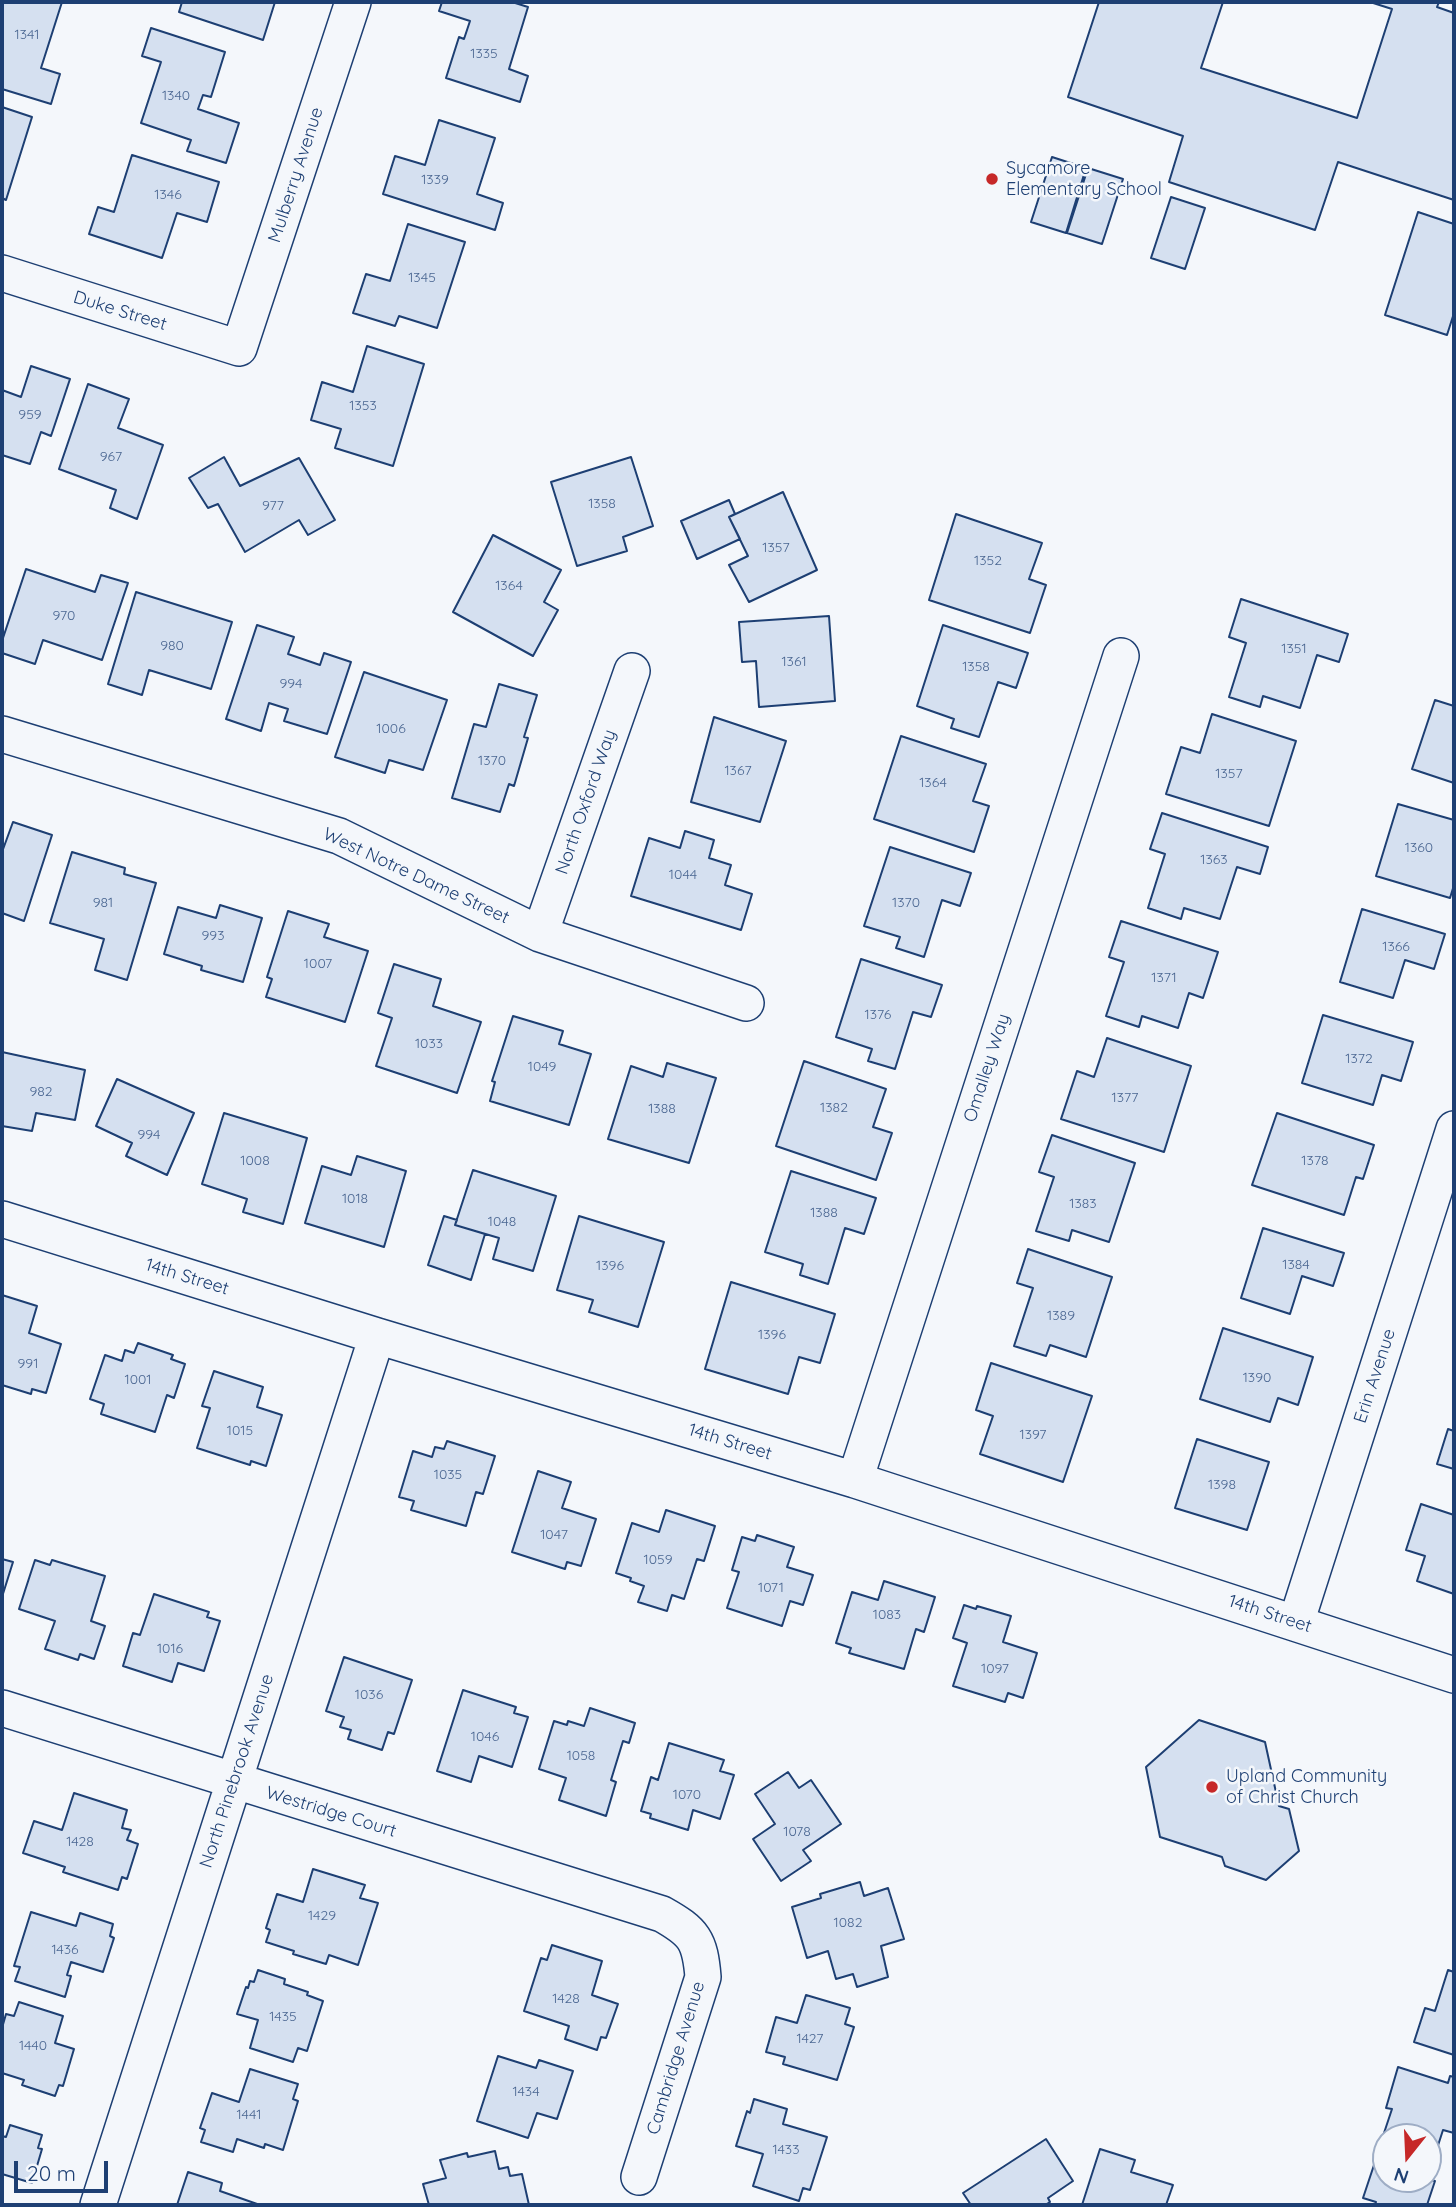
<!DOCTYPE html>
<html>
<head>
<meta charset="utf-8">
<style>
  body { margin:0 }
  #map { position:relative; width:1456px; height:2207px; overflow:hidden; background:#f4f7fb; font-family:Quicksand,sans-serif }
  canvas { display:block }
  .frame { position:absolute; inset:0; border:4px solid #1d3f73; pointer-events:none }
  .north { position:absolute; left:1372px; top:2123px; width:70px; height:70px; box-sizing:border-box; background:#f4f7fb; border:2px solid #9eadc5; border-radius:50%; rotate:198deg; font-size:19px; font-weight:700; line-height:28px; text-align:center; color:#1d3f73 }
  .north::after { content:''; display:block; margin:auto; width:24px; height:32px; background:#c62828; clip-path:polygon(50% 0,100% 100%,50% 72%,0 100%) }
  .scale { position:absolute; left:14px; top:2161px; width:94px; height:32px; box-sizing:border-box; border:4px solid #1d3f73; border-top:0; padding-left:9px; font-size:21px; line-height:24px; white-space:nowrap; color:#1d3f73; -webkit-text-stroke:5px #f4f7fb; paint-order:stroke }
</style>
</head>
<body>
<div id="map">
<canvas width="1456" height="2207"></canvas>
<div class="frame"></div>
<div class="north">N</div>
<div class="scale">20 m</div>
</div>
<script>
const c = document.querySelector('canvas').getContext('2d');
c.lineJoin = 'round';
function paint(path, color) { c.fillStyle = color; c.fill(path, 'evenodd'); }
function trace(path, color, width, dash) { c.strokeStyle = color; c.lineWidth = width; c.lineCap = dash ? 'butt' : 'round'; c.setLineDash(dash || []); c.stroke(path); }
function label(font, color, halo, rows, align = 'center') {
  c.font = font + ' Quicksand,sans-serif'; c.lineWidth = 5; c.setLineDash([]); c.textBaseline = 'middle'; c.strokeStyle = halo; c.fillStyle = color; for (const [text, x, y, turn = 0] of rows) {
    c.save(); c.translate(x, y); c.rotate((+turn || 0) * Math.PI / 180); c.textAlign = isNaN(turn) ? turn : align; if (halo) c.strokeText(text, 0, 0); c.fillText(text, 0, 0); c.restore();
  }
}
const building = new Path2D(`
  M 2,2 L 62,2 L 41,68 L 60,74 L 51,104 L 2,89 Z
  M 182,2 L 275,2 L 263,40 L 179,12 Z
  M 442,2 L 512,2 L 528,7 L 509,69 L 528,76 L 520,102 L 446,78 L 459,37 L 464,39 L 470,21 L 439,11 Z
  M 1099,2 L 1223,2 L 1201,68 L 1357,118 L 1392,9 L 1370,2 L 1439,2 L 1437,7 L 1454,13 L 1454,200 L 1338,162 L 1315,230 L 1169,182 L 1183,136 L 1068,97 Z
  M 151,28 L 225,52 L 211,97 L 203,95 L 198,109 L 239,123 L 226,163 L 187,151 L 191,140 L 141,123 L 161,62 L 142,56 Z
  M 2,107 L 32,117 L 6,200 L 2,198 Z
  M 439,120 L 495,138 L 477,194 L 503,203 L 495,230 L 383,194 L 395,156 L 425,165 Z
  M 132,155 L 219,182 L 207,222 L 177,213 L 162,258 L 89,234 L 98,207 L 114,212 Z
  M 1052,157 L 1086,168 L 1066,233 L 1031,222 Z
  M 1088,168 L 1123,179 L 1102,244 L 1067,233 Z
  M 1171,197 L 1205,208 L 1185,269 L 1151,258 Z
  M 1418,212 L 1454,224 L 1454,313 L 1447,335 L 1385,315 Z
  M 408,224 L 465,242 L 437,328 L 399,316 L 395,326 L 353,313 L 366,274 L 390,281 Z
  M 367,346 L 424,364 L 393,466 L 335,448 L 341,429 L 311,420 L 322,382 L 353,392 Z
  M 31,366 L 70,379 L 51,436 L 41,432 L 30,464 L 2,455 L 2,390 L 21,397 Z
  M 88,384 L 129,399 L 118,428 L 163,445 L 137,519 L 110,508 L 116,490 L 59,469 Z
  M 224,457 L 240,486 L 299,458 L 335,520 L 308,535 L 299,520 L 245,552 L 218,504 L 208,508 L 189,478 Z
  M 631,457 L 653,526 L 623,537 L 627,551 L 577,566 L 551,482 Z
  M 783,492 L 817,570 L 749,602 L 729,565 L 748,556 L 729,517 Z
  M 729,500 L 735,514 L 729,517 L 740,539 L 697,559 L 681,521 Z
  M 956,514 L 1042,543 L 1029,579 L 1046,585 L 1030,633 L 929,600 Z
  M 493,535 L 561,570 L 544,602 L 558,610 L 533,656 L 453,612 Z
  M 26,569 L 95,592 L 101,575 L 128,583 L 102,660 L 43,640 L 35,664 L 2,653 L 2,641 Z
  M 136,592 L 232,622 L 211,689 L 149,670 L 142,695 L 108,684 Z
  M 1241,599 L 1348,634 L 1339,662 L 1317,655 L 1300,708 L 1263,696 L 1260,707 L 1229,697 L 1246,643 L 1229,637 Z
  M 829,616 L 835,701 L 759,707 L 756,661 L 742,662 L 739,622 Z
  M 257,625 L 294,637 L 288,654 L 320,665 L 324,653 L 351,662 L 327,734 L 284,721 L 288,709 L 269,703 L 261,731 L 226,719 Z
  M 943,625 L 1028,653 L 1016,688 L 998,682 L 979,737 L 951,728 L 954,719 L 917,706 Z
  M 364,672 L 447,700 L 423,770 L 389,760 L 385,773 L 335,757 Z
  M 499,684 L 537,695 L 524,737 L 528,738 L 514,786 L 509,784 L 500,812 L 452,798 L 474,724 L 486,727 Z
  M 1435,700 L 1454,706 L 1454,783 L 1412,769 Z
  M 1212,714 L 1296,741 L 1269,826 L 1166,794 L 1181,747 L 1200,753 Z
  M 714,717 L 786,741 L 760,822 L 691,802 Z
  M 901,736 L 986,764 L 973,801 L 989,806 L 974,852 L 874,819 Z
  M 1398,804 L 1454,820 L 1454,885 L 1450,898 L 1376,876 Z
  M 1162,813 L 1268,847 L 1260,874 L 1237,867 L 1220,919 L 1184,908 L 1181,919 L 1148,908 L 1165,854 L 1150,849 Z
  M 13,822 L 52,835 L 24,921 L 2,913 L 2,852 Z
  M 685,831 L 714,840 L 709,858 L 731,865 L 725,885 L 752,894 L 741,930 L 631,896 L 649,838 L 680,848 Z
  M 890,847 L 971,873 L 960,906 L 942,900 L 924,957 L 896,948 L 900,937 L 864,926 Z
  M 72,852 L 125,868 L 124,874 L 156,883 L 127,980 L 95,970 L 104,939 L 50,923 Z
  M 220,905 L 262,918 L 243,982 L 201,970 L 202,966 L 164,954 L 178,907 L 216,918 Z
  M 1362,909 L 1445,934 L 1434,969 L 1405,960 L 1393,998 L 1340,982 Z
  M 288,911 L 329,924 L 324,937 L 368,951 L 345,1022 L 266,997 L 272,979 L 267,977 Z
  M 1121,921 L 1218,952 L 1203,998 L 1189,993 L 1178,1028 L 1142,1016 L 1139,1027 L 1106,1016 L 1124,962 L 1109,957 Z
  M 861,959 L 942,985 L 931,1017 L 913,1012 L 895,1069 L 868,1061 L 872,1049 L 836,1037 Z
  M 394,964 L 441,979 L 433,1006 L 481,1022 L 457,1093 L 376,1066 L 392,1018 L 378,1013 Z
  M 1323,1015 L 1413,1042 L 1401,1081 L 1382,1075 L 1373,1105 L 1302,1083 Z
  M 513,1016 L 563,1031 L 559,1044 L 591,1054 L 569,1125 L 490,1101 L 495,1082 L 492,1081 Z
  M 1107,1038 L 1191,1066 L 1164,1152 L 1061,1119 L 1077,1071 L 1094,1077 Z
  M 2,1052 L 85,1070 L 75,1120 L 36,1113 L 32,1131 L 2,1126 Z
  M 804,1061 L 886,1089 L 873,1127 L 892,1133 L 876,1180 L 776,1146 Z
  M 667,1063 L 716,1078 L 689,1163 L 608,1139 L 631,1066 L 663,1077 Z
  M 117,1079 L 194,1113 L 167,1175 L 126,1156 L 132,1143 L 96,1126 Z
  M 224,1113 L 307,1138 L 283,1224 L 243,1212 L 247,1199 L 202,1184 Z
  M 1277,1113 L 1374,1145 L 1363,1179 L 1356,1177 L 1344,1215 L 1252,1185 Z
  M 1052,1135 L 1135,1163 L 1109,1242 L 1072,1230 L 1069,1241 L 1036,1231 L 1054,1177 L 1039,1172 Z
  M 357,1156 L 406,1171 L 384,1247 L 305,1223 L 322,1166 L 351,1175 Z
  M 473,1170 L 556,1196 L 533,1271 L 493,1259 L 499,1238 L 455,1225 Z
  M 791,1171 L 876,1198 L 864,1234 L 845,1228 L 828,1284 L 800,1275 L 803,1264 L 765,1252 Z
  M 444,1216 L 457,1220 L 455,1225 L 485,1234 L 471,1280 L 428,1265 Z
  M 579,1216 L 664,1242 L 638,1327 L 589,1312 L 593,1300 L 557,1290 Z
  M 1263,1228 L 1344,1253 L 1333,1286 L 1302,1276 L 1290,1314 L 1241,1298 Z
  M 1028,1249 L 1112,1277 L 1086,1357 L 1050,1345 L 1046,1356 L 1014,1346 L 1033,1288 L 1017,1283 Z
  M 731,1282 L 835,1314 L 820,1363 L 799,1357 L 788,1394 L 705,1369 Z
  M 2,1295 L 37,1306 L 29,1333 L 61,1344 L 46,1393 L 32,1389 L 31,1394 L 2,1385 Z
  M 1223,1328 L 1313,1357 L 1298,1405 L 1278,1398 L 1270,1422 L 1200,1399 Z
  M 138,1343 L 173,1355 L 171,1359 L 185,1364 L 174,1398 L 167,1395 L 155,1432 L 101,1414 L 104,1404 L 90,1399 L 105,1355 L 122,1361 L 125,1350 L 134,1353 Z
  M 991,1363 L 1092,1396 L 1063,1482 L 980,1454 L 993,1416 L 976,1410 Z
  M 214,1371 L 263,1387 L 257,1407 L 282,1415 L 266,1466 L 251,1461 L 250,1465 L 197,1448 L 210,1408 L 202,1406 Z
  M 1448,1429 L 1454,1431 L 1454,1469 L 1437,1464 Z
  M 1197,1439 L 1269,1462 L 1247,1530 L 1175,1508 Z
  M 447,1441 L 495,1456 L 483,1494 L 476,1492 L 466,1526 L 411,1510 L 414,1501 L 399,1497 L 413,1451 L 432,1457 L 435,1447 L 444,1449 Z
  M 538,1471 L 571,1482 L 562,1508 L 596,1519 L 581,1566 L 567,1562 L 565,1569 L 512,1552 Z
  M 1421,1504 L 1454,1515 L 1454,1594 L 1417,1581 L 1425,1556 L 1406,1550 Z
  M 666,1510 L 715,1526 L 704,1561 L 697,1559 L 684,1599 L 672,1595 L 667,1611 L 638,1602 L 644,1586 L 630,1581 L 631,1578 L 616,1573 L 632,1523 L 659,1532 Z
  M 757,1535 L 794,1547 L 787,1567 L 813,1575 L 803,1605 L 790,1601 L 782,1626 L 727,1608 L 739,1572 L 732,1570 L 742,1537 L 755,1541 Z
  M 2,1559 L 13,1562 L 2,1597 Z
  M 35,1560 L 50,1565 L 52,1560 L 105,1576 L 91,1621 L 105,1626 L 94,1659 L 80,1654 L 78,1660 L 45,1649 L 55,1621 L 19,1609 Z
  M 884,1581 L 935,1597 L 924,1632 L 916,1629 L 904,1669 L 849,1653 L 851,1648 L 836,1643 L 852,1592 L 878,1600 Z
  M 154,1594 L 209,1612 L 207,1617 L 220,1621 L 204,1671 L 178,1663 L 172,1682 L 123,1666 L 133,1633 L 140,1635 Z
  M 964,1605 L 976,1609 L 977,1606 L 1011,1616 L 1003,1642 L 1037,1653 L 1023,1698 L 1008,1693 L 1005,1702 L 953,1686 L 967,1643 L 953,1638 Z
  M 344,1657 L 412,1680 L 394,1734 L 388,1732 L 382,1750 L 348,1739 L 351,1730 L 340,1727 L 344,1717 L 326,1711 Z
  M 463,1690 L 516,1707 L 514,1713 L 528,1717 L 512,1767 L 479,1756 L 471,1782 L 437,1771 Z
  M 590,1708 L 635,1723 L 629,1743 L 623,1741 L 611,1780 L 616,1782 L 606,1816 L 559,1800 L 566,1778 L 539,1769 L 554,1721 L 567,1725 L 568,1721 L 584,1726 Z
  M 1199,1720 L 1265,1742 L 1279,1806 L 1289,1809 L 1299,1851 L 1266,1880 L 1225,1866 L 1222,1857 L 1160,1837 L 1146,1767 Z
  M 669,1743 L 724,1760 L 720,1771 L 734,1775 L 720,1819 L 693,1810 L 688,1830 L 650,1818 L 651,1814 L 641,1811 L 651,1777 L 658,1780 Z
  M 788,1772 L 799,1788 L 811,1780 L 841,1824 L 803,1850 L 811,1861 L 781,1881 L 753,1839 L 775,1824 L 755,1794 Z
  M 74,1793 L 127,1810 L 122,1828 L 131,1830 L 127,1840 L 138,1844 L 127,1879 L 122,1877 L 118,1890 L 63,1872 L 65,1867 L 23,1853 L 34,1821 L 62,1830 Z
  M 313,1869 L 365,1885 L 360,1898 L 378,1903 L 358,1965 L 329,1955 L 326,1964 L 293,1954 L 294,1951 L 266,1942 L 270,1930 L 266,1928 L 277,1894 L 303,1902 Z
  M 860,1882 L 864,1896 L 888,1888 L 904,1939 L 881,1946 L 888,1977 L 857,1987 L 853,1974 L 836,1979 L 828,1951 L 807,1958 L 792,1907 L 821,1898 L 820,1894 Z
  M 31,1912 L 76,1926 L 80,1913 L 113,1924 L 110,1936 L 114,1938 L 103,1972 L 71,1962 L 67,1975 L 71,1976 L 65,1997 L 15,1981 L 20,1967 L 14,1966 Z
  M 552,1945 L 602,1961 L 592,1995 L 618,2004 L 606,2038 L 601,2037 L 597,2050 L 565,2039 L 569,2026 L 524,2011 L 541,1958 L 547,1960 Z
  M 258,1970 L 285,1979 L 284,1984 L 308,1992 L 307,1995 L 323,2001 L 307,2051 L 298,2048 L 293,2062 L 250,2048 L 258,2020 L 237,2014 L 246,1987 L 248,1988 L 250,1981 L 254,1982 Z
  M 1448,1970 L 1454,1972 L 1454,2055 L 1414,2042 L 1425,2008 L 1435,2011 Z
  M 806,1995 L 850,2008 L 845,2024 L 854,2027 L 837,2080 L 783,2064 L 785,2057 L 766,2052 L 776,2017 L 797,2023 Z
  M 19,2002 L 63,2016 L 55,2043 L 74,2049 L 63,2086 L 59,2085 L 55,2096 L 22,2085 L 24,2080 L 2,2073 L 2,2028 L 6,2014 L 14,2016 Z
  M 498,2056 L 536,2068 L 539,2060 L 573,2071 L 557,2119 L 537,2113 L 528,2138 L 477,2121 Z
  M 1398,2067 L 1448,2083 L 1450,2076 L 1454,2077 L 1454,2133 L 1443,2130 L 1433,2161 L 1428,2160 L 1428,2137 L 1386,2137 L 1386,2147 L 1380,2145 L 1392,2109 L 1386,2108 Z
  M 250,2069 L 298,2084 L 293,2099 L 298,2101 L 283,2150 L 265,2144 L 264,2148 L 237,2139 L 233,2152 L 201,2142 L 205,2130 L 200,2128 L 212,2093 L 239,2102 Z
  M 754,2099 L 787,2109 L 783,2124 L 827,2137 L 810,2190 L 803,2188 L 799,2201 L 753,2186 L 763,2154 L 736,2146 L 747,2111 L 750,2113 Z
  M 10,2125 L 42,2135 L 38,2148 L 42,2149 L 32,2183 L 2,2174 L 2,2136 L 6,2137 Z
  M 1046,2139 L 1073,2181 L 1048,2198 L 1050,2202 L 1045,2205 L 971,2205 L 963,2193 Z
  M 1100,2149 L 1135,2160 L 1131,2172 L 1173,2185 L 1166,2205 L 1082,2205 Z
  M 495,2151 L 499,2169 L 508,2167 L 510,2176 L 522,2174 L 529,2205 L 429,2205 L 423,2184 L 446,2178 L 440,2160 L 467,2153 L 468,2157 Z
  M 1375,2162 L 1386,2166 L 1386,2179 L 1427,2179 L 1435,2181 L 1427,2205 L 1375,2205 L 1376,2202 L 1363,2198 Z
  M 188,2172 L 222,2183 L 220,2191 L 260,2205 L 177,2205 Z`);
const minor = new Path2D(`
  M 2,273 L 239,348 L 353,2
  M 2,734 L 339,836 L 540,934 L 746,1003
  M 540,934 L 632,671
  M 2,1219 L 377,1336 L 855,1480 L 1454,1675
  M 855,1480 L 1121,656
  M 1296,1623 L 1454,1129
  M 2,1708 L 662,1914 C 694,1932 700,1940 703,1977 L 639,2177
  M 98,2205 L 377,1336`);
const markers = [
  [992,179,7,"#c62828"],
  [1212,1787,7,"#c62828"]
];
const numberNames = [
  ["1341",27,35],
  ["1335",484,54],
  ["1340",176,96],
  ["1339",435,180],
  ["1346",168,195],
  ["1345",422,278],
  ["1353",363,406],
  ["959",30,415],
  ["967",111,457],
  ["1358",602,504],
  ["977",273,506],
  ["1357",776,548],
  ["1352",988,561],
  ["1364",509,586],
  ["970",64,616],
  ["980",172,646],
  ["1351",1294,649],
  ["1361",794,662],
  ["1358",976,667],
  ["994",291,684],
  ["1006",391,729],
  ["1370",492,761],
  ["1367",738,771],
  ["1357",1229,774],
  ["1364",933,783],
  ["1360",1419,848],
  ["1363",1214,860],
  ["1044",683,875],
  ["981",103,903],
  ["1370",906,903],
  ["993",213,936],
  ["1366",1396,947],
  ["1007",318,964],
  ["1371",1164,978],
  ["1376",878,1015],
  ["1033",429,1044],
  ["1372",1359,1059],
  ["1049",542,1067],
  ["982",41,1092],
  ["1377",1125,1098],
  ["1382",834,1108],
  ["1388",662,1109],
  ["994",149,1135],
  ["1008",255,1161],
  ["1378",1315,1161],
  ["1018",355,1199],
  ["1383",1083,1204],
  ["1388",824,1213],
  ["1048",502,1222],
  ["1384",1296,1265],
  ["1396",610,1266],
  ["1389",1061,1316],
  ["1396",772,1335],
  ["991",28,1364],
  ["1390",1257,1378],
  ["1001",138,1380],
  ["1015",240,1431],
  ["1397",1033,1435],
  ["1035",448,1475],
  ["1398",1222,1485],
  ["1047",554,1535],
  ["1059",658,1560],
  ["1071",771,1588],
  ["1083",887,1615],
  ["1016",170,1649],
  ["1097",995,1669],
  ["1036",369,1695],
  ["1046",485,1737],
  ["1058",581,1756],
  ["1070",687,1795],
  ["1078",797,1832],
  ["1428",80,1842],
  ["1429",322,1916],
  ["1082",848,1923],
  ["1436",65,1950],
  ["1428",566,1999],
  ["1435",283,2017],
  ["1427",810,2039],
  ["1440",33,2046],
  ["1434",526,2092],
  ["1441",249,2115],
  ["1433",786,2150]
];
const poiNames = [
  ["Sycamore",1006,169],
  ["Elementary School",1006,190],
  ["Upland Community",1226,1777],
  ["of Christ Church",1226,1798]
];
const streetNames = [
  ["Mulberry Avenue",296,175,-72],
  ["Duke Street",120,311,17],
  ["North Oxford Way",586,802,-71],
  ["West Notre Dame Street",416,876,25],
  ["Omalley Way",987,1068,-72],
  ["14th Street",187,1277,17],
  ["Erin Avenue",1375,1376,-72],
  ["14th Street",730,1442,17],
  ["14th Street",1270,1614,18],
  ["North Pinebrook Avenue",237,1771,-72],
  ["Westridge Court",331,1812,17],
  ["Cambridge Avenue",676,2058,-73]
];
paint(building, '#d5e0f0');
trace(building, '#1d3f73', 2);
trace(minor, '#1d3f73', 38);
trace(minor, '#f4f7fb', 35);
for (const [x, y, r, color] of markers) { const dot = new Path2D(); dot.arc(x, y, r, 0, 2 * Math.PI); c.fillStyle = color; c.fill(dot); trace(dot, '#f4f7fb', 2.5); }
label('14px', '#4b6792', null, numberNames);
label('18px', '#1d3f73', '#f4f7fb', poiNames, 'left');
label('18px', '#1d3f73', '#f4f7fb', streetNames);
</script>
</body>
</html>
